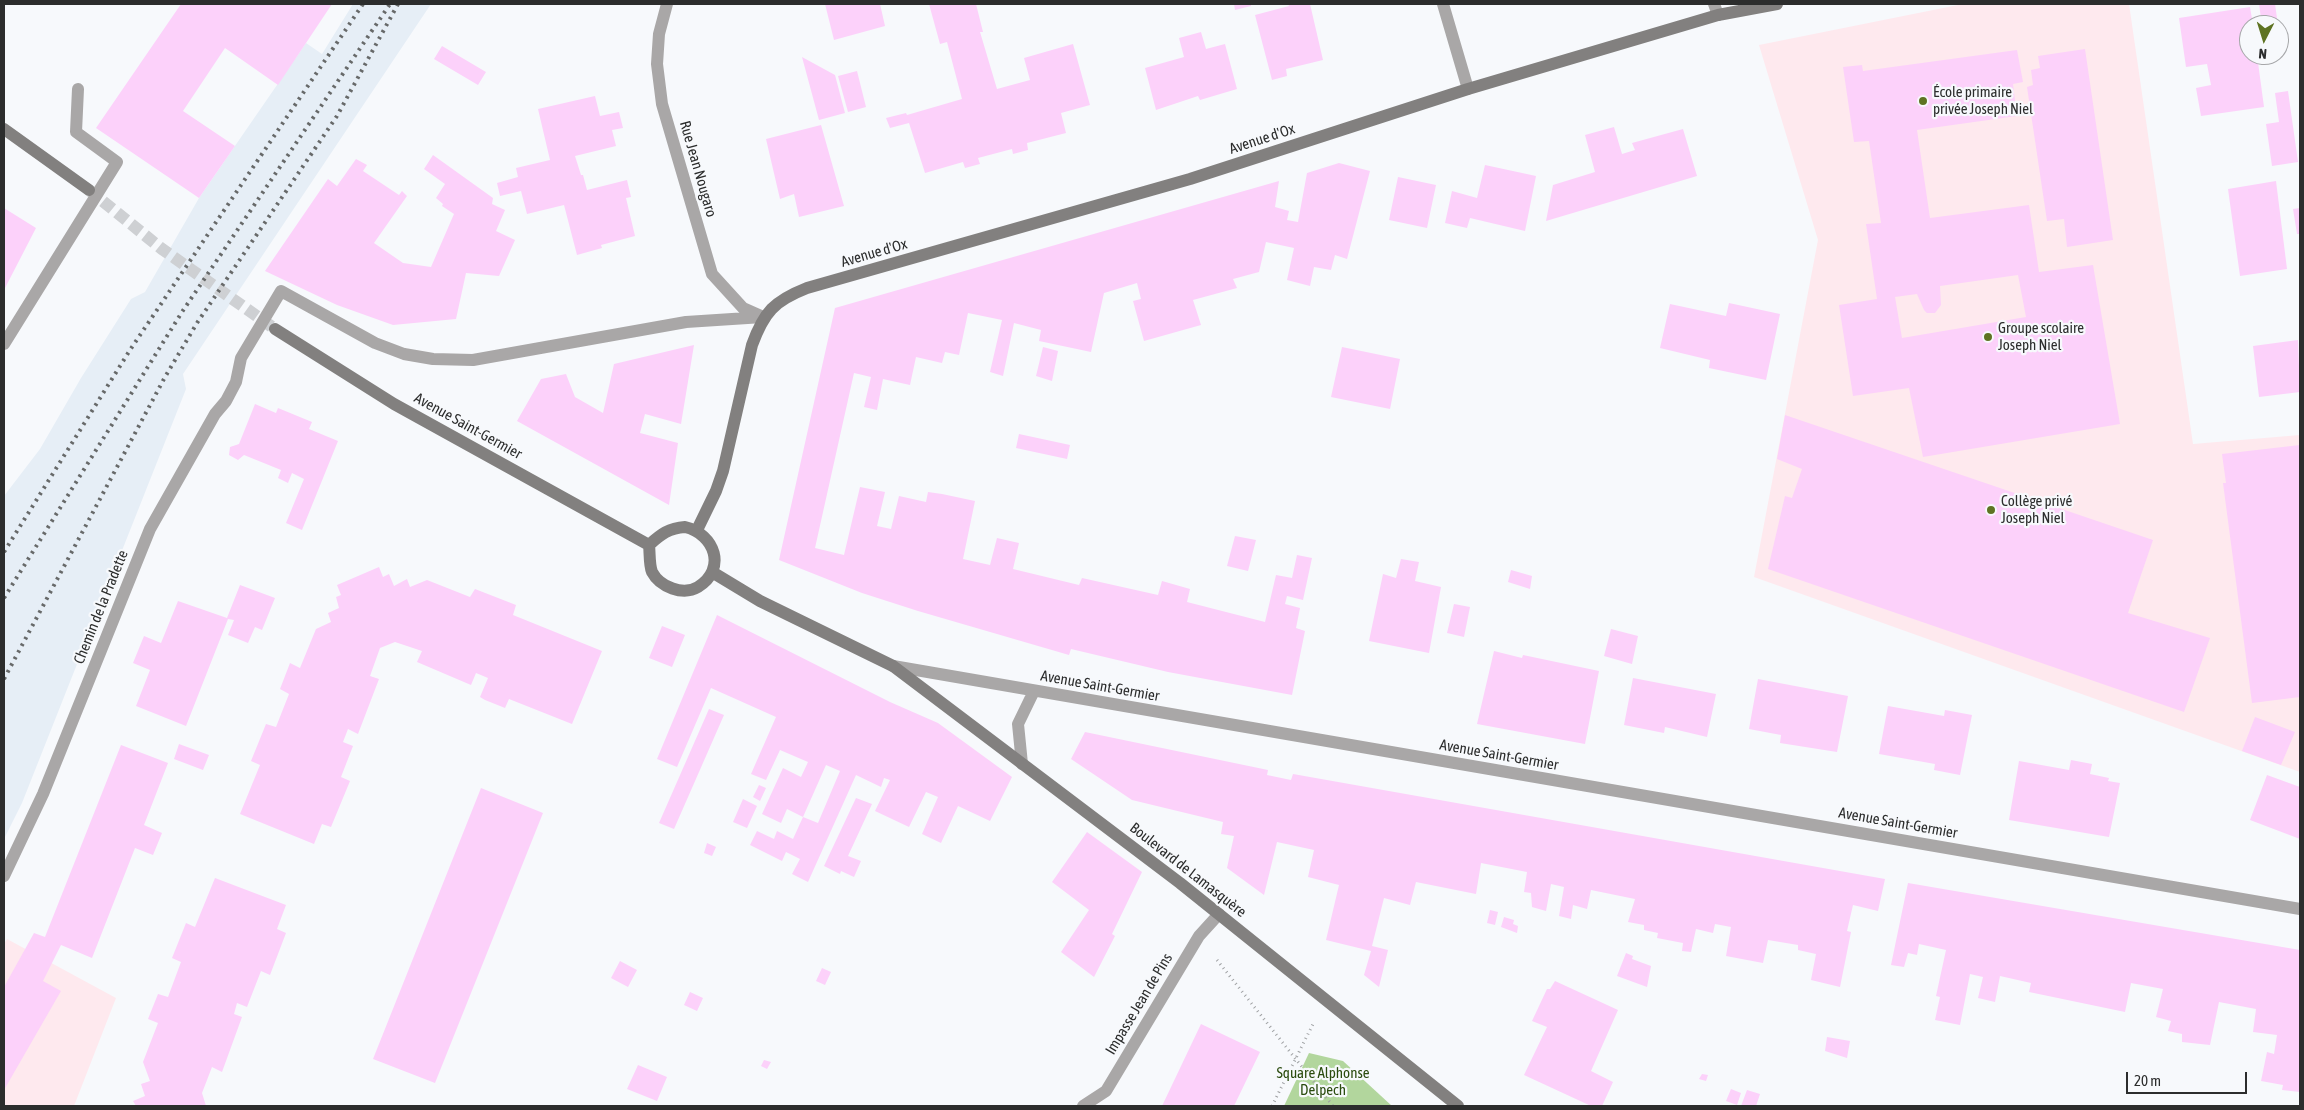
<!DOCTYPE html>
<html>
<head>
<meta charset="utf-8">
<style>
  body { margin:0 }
  #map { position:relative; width:2304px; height:1110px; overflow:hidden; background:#f7f9fc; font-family:"Asap Condensed",sans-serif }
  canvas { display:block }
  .frame { position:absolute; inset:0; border:5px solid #2c2d2d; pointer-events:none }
  .north { position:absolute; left:2239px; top:15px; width:50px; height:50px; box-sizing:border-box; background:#f7f9fc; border:1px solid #a6a7a9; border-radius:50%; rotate:185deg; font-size:14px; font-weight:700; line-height:20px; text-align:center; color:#2c2d2d }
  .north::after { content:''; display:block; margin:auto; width:18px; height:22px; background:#5e7322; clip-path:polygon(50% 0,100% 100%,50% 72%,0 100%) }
  .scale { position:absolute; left:2126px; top:1072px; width:121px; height:22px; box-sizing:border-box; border:2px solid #2c2d2d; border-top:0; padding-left:6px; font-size:15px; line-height:18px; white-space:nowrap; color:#2c2d2d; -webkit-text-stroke:4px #f7f9fc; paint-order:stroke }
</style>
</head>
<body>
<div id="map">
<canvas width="2304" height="1110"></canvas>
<div class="frame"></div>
<div class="north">N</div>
<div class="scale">20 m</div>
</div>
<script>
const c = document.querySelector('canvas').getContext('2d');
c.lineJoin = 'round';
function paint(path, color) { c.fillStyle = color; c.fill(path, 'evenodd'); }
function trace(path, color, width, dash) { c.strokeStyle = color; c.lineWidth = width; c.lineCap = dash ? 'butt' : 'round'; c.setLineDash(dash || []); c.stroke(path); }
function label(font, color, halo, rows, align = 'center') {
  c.font = font + ' "Asap Condensed",sans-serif'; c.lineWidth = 4.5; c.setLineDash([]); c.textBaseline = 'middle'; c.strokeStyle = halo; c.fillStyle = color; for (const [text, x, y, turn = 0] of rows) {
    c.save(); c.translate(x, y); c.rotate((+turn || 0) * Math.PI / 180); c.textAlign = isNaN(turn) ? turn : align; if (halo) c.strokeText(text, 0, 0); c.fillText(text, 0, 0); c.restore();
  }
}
const built = new Path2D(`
  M 353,4 L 431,4 L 183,374 L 186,389 L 22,803 L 4,839 L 4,496 L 40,449 L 81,378 L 131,299 L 145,292 L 199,198 L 306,43 L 322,54 Z`);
const education = new Path2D(`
  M 1963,4 L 2129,4 L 2193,444 L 2300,435 L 2300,772 L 1754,577 L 1818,240 L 1759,45 Z
  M 7,939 L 116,998 L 74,1106 L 4,1106 L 4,944 Z`);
const green = new Path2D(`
  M 1309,1053 L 1343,1061 L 1392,1106 L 1284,1106 Z`);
const building = new Path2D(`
  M 181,4 L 332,4 L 278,85 L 225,48 L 183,111 L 235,146 L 199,198 L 96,128 Z
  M 825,4 L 880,4 L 885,26 L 834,40 Z
  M 929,4 L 976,4 L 983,32 L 980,32 L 997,89 L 1030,80 L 1024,58 L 1073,44 L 1090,105 L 1061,113 L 1066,133 L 1027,143 L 1028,150 L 1013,154 L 1012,149 L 978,158 L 980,164 L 965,168 L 963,162 L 925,173 L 909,123 L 890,128 L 886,118 L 906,113 L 907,115 L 962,99 L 947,42 L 940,44 Z
  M 1234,4 L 1251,4 L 1251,6 L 1235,10 Z
  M 1288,4 L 1310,4 L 1323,60 L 1286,69 L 1287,76 L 1272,80 L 1255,15 L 1289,6 Z
  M 2259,4 L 2275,4 L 2278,25 L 2262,25 Z
  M 2250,7 L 2253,25 L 2249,25 L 2249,55 L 2257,55 L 2264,107 L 2201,116 L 2196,88 L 2211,85 L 2207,64 L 2186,67 L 2179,18 Z
  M 1201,32 L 1206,49 L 1225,44 L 1237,89 L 1200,100 L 1198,96 L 1156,110 L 1145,68 L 1184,57 L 1179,38 Z
  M 442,46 L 486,72 L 478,85 L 434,59 Z
  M 2085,49 L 2113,240 L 2067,247 L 2064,219 L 2047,221 L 2027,87 L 2033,85 L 2031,70 L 2040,68 L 2038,56 Z
  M 2017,50 L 2023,82 L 2013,84 L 2017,116 L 1917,130 L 1930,218 L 2029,205 L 2039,272 L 2093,265 L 2120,424 L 1923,457 L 1909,388 L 1853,396 L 1839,305 L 1877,299 L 1866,224 L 1881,223 L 1869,141 L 1854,142 L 1843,67 L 1862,65 L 1863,71 ZM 2018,275 L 2026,317 L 1902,338 L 1895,297 L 1917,294 L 1924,310 L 1927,313 L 1935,313 L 1941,305 L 1940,286 Z
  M 802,57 L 835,75 L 845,113 L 819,120 Z
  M 857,71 L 866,107 L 848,112 L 838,76 Z
  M 2288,91 L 2298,162 L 2272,166 L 2266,124 L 2279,122 L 2275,93 Z
  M 595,96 L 600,116 L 619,112 L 623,128 L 612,130 L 616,146 L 575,156 L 581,175 L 583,175 L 587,190 L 627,180 L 631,197 L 626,198 L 635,236 L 601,245 L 602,248 L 577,255 L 564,205 L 527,214 L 521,191 L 500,196 L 497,183 L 518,177 L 516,168 L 550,160 L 538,109 Z
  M 821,125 L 844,206 L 799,217 L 794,194 L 780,199 L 766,139 Z
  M 1614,127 L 1622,154 L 1635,150 L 1632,143 L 1683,129 L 1697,176 L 1546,221 L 1553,185 L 1595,172 L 1585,135 Z
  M 433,155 L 493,198 L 492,204 L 505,210 L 496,231 L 515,240 L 499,276 L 466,273 L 456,319 L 393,325 L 337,305 L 265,271 L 328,179 L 337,186 L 356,159 L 367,165 L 363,171 L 399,195 L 402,191 L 407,196 L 374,243 L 403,263 L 431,267 L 454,214 L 442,206 L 443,204 L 436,198 L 445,184 L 424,169 Z
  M 1339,163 L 1370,171 L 1347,259 L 1335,255 L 1331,270 L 1314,267 L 1310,286 L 1287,280 L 1294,248 L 1266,242 L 1259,272 L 1233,279 L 1237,288 L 1193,300 L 1201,325 L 1144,341 L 1133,301 L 1141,299 L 1137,283 L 1104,293 L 1091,352 L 1039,341 L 1041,330 L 1014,323 L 1003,376 L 990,372 L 1002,320 L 968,313 L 959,355 L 945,352 L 942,363 L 916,357 L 910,385 L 883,379 L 877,410 L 864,407 L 871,377 L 854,373 L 815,548 L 844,555 L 860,487 L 885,492 L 877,526 L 891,529 L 899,496 L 926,502 L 928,492 L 942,494 L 975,501 L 963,559 L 990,565 L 997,538 L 1019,543 L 1013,569 L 1079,585 L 1082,578 L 1158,595 L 1162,581 L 1190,589 L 1187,602 L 1265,622 L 1276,575 L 1292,578 L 1297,555 L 1312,558 L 1303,600 L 1287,596 L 1285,604 L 1300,608 L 1296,628 L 1305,631 L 1292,695 L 1168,672 L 1071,649 L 1069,655 L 918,611 L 862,593 L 779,560 L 835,308 L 1279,181 L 1275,207 L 1289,211 L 1287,220 L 1298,222 L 1307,173 Z
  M 1485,165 L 1536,176 L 1525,231 L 1470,218 L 1467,228 L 1445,223 L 1452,191 L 1477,198 Z
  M 1398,177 L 1436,185 L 1427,228 L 1389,220 Z
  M 2276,181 L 2287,269 L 2240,276 L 2228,189 Z
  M 4,208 L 36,228 L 4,290 Z
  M 2300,208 L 2300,234 L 2297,234 L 2293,209 Z
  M 1729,303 L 1780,314 L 1766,380 L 1709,368 L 1710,360 L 1660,348 L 1670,304 L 1726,316 Z
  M 2298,340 L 2300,392 L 2259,397 L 2253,346 Z
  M 694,345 L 681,424 L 645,414 L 640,433 L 678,443 L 669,505 L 517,421 L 541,379 L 566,374 L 575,397 L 603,413 L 614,364 Z
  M 1043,347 L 1058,351 L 1052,381 L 1036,376 Z
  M 1342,347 L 1400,359 L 1390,409 L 1331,397 Z
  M 255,404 L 276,413 L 278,408 L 312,422 L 309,429 L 338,441 L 302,530 L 286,523 L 304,479 L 292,473 L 288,483 L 278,478 L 281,470 L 244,455 L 238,460 L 229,455 L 230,447 L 239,444 Z
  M 1785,415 L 2153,540 L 2128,613 L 2210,638 L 2184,712 L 1768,569 L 1785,496 L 1792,498 L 1802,469 L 1777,459 Z
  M 1019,434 L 1070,445 L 1067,459 L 1016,448 Z
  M 2300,445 L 2300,697 L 2252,703 L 2223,483 L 2226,483 L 2222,454 Z
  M 1235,536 L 1256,540 L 1248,571 L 1227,566 Z
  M 1401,559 L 1419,562 L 1415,581 L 1441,587 L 1429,653 L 1369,641 L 1383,574 L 1396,578 Z
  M 379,567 L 383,577 L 389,574 L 394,586 L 407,579 L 410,587 L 427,580 L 470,597 L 475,589 L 516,605 L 513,615 L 602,651 L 572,724 L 509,699 L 505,708 L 485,700 L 480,697 L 488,678 L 476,673 L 471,685 L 417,662 L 422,651 L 395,642 L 380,648 L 370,676 L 379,679 L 358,734 L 348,729 L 343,742 L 353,746 L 341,777 L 350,781 L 331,827 L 322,824 L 314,844 L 240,814 L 260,765 L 251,761 L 266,724 L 276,727 L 289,694 L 280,689 L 290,663 L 300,668 L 316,629 L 331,622 L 328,613 L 339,608 L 336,597 L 341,595 L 337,585 Z
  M 1511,570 L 1532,576 L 1530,589 L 1508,582 Z
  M 240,585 L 275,598 L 262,630 L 255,627 L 248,643 L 228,635 L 234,620 L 228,619 L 186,726 L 136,706 L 150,670 L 133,663 L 144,636 L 161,643 L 178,601 L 227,618 Z
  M 1454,604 L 1470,607 L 1464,637 L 1447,633 Z
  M 717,615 L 890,702 L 938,723 L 1012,777 L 990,821 L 958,806 L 941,843 L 922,834 L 938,797 L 926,792 L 909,827 L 875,811 L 890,780 L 884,778 L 881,787 L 856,775 L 808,882 L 792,874 L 800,859 L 786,852 L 782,861 L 750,845 L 757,831 L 774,839 L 777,831 L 793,839 L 803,817 L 818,823 L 840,771 L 826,765 L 803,817 L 787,809 L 781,823 L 762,814 L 783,768 L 801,777 L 808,762 L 780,750 L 766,780 L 751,774 L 776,717 L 711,688 L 677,767 L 657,759 Z
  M 662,626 L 685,635 L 672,667 L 649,658 Z
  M 1611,629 L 1638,636 L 1632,664 L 1604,656 Z
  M 1494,651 L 1522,658 L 1523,655 L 1599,671 L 1585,744 L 1477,724 Z
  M 1633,678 L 1716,694 L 1707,737 L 1665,727 L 1664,733 L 1624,725 Z
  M 1758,679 L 1848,696 L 1837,752 L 1780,743 L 1781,735 L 1749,729 Z
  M 1888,706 L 1944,716 L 1945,710 L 1972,715 L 1960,775 L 1934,770 L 1935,764 L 1879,754 Z
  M 709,709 L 724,715 L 674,829 L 659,823 Z
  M 2255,717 L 2295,732 L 2281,765 L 2242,751 Z
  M 1085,732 L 1268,770 L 1267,775 L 1291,780 L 1293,774 L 1885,879 L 1878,911 L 1853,905 L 1847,931 L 1851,932 L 1840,987 L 1811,980 L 1816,954 L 1798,950 L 1798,945 L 1768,940 L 1763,963 L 1726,956 L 1731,927 L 1715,924 L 1713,933 L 1696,929 L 1691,952 L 1682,951 L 1683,943 L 1657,938 L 1658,933 L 1644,930 L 1644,925 L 1628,922 L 1635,899 L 1591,890 L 1587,909 L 1573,905 L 1571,919 L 1559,916 L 1564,887 L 1551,884 L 1546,911 L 1532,907 L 1531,893 L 1524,892 L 1527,872 L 1481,863 L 1476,894 L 1416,882 L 1410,905 L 1384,898 L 1372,946 L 1388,950 L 1379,987 L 1364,975 L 1371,951 L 1326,940 L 1339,885 L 1308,877 L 1314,850 L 1277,842 L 1264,895 L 1227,868 L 1234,836 L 1221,834 L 1223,822 L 1132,800 L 1071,759 Z
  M 179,744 L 209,755 L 203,770 L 174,759 Z
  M 121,745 L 168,763 L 144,825 L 162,833 L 153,855 L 135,848 L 92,958 L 61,945 L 43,981 L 61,991 L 4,1090 L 4,987 L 34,933 L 45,937 Z
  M 2071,760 L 2092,764 L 2090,774 L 2109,778 L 2108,781 L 2120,783 L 2109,837 L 2009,820 L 2019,761 L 2069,770 Z
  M 2267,775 L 2300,787 L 2300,839 L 2250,820 Z
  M 759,785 L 766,788 L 760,801 L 753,797 Z
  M 481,788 L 543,813 L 435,1083 L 373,1059 Z
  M 856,798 L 872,804 L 848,856 L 861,861 L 854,877 L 841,871 L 840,874 L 824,866 Z
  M 743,799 L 757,806 L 747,828 L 733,822 Z
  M 1087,832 L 1142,872 L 1112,934 L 1115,936 L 1094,977 L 1061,952 L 1089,910 L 1052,882 Z
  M 707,843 L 716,847 L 712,856 L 704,853 Z
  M 215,878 L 286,905 L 277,929 L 286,933 L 270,975 L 261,971 L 247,1007 L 237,1003 L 234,1014 L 242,1017 L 222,1072 L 212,1067 L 202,1093 L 206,1106 L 136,1106 L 133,1101 L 145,1096 L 141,1084 L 150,1081 L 143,1062 L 158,1023 L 148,1019 L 158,994 L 168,997 L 181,962 L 172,958 L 186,923 L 195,927 Z
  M 1908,883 L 2300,950 L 2300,1092 L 2282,1090 L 2283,1085 L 2261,1081 L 2267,1052 L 2274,1054 L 2277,1035 L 2253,1032 L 2256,1009 L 2219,1002 L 2210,1045 L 2182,1042 L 2182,1034 L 2168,1031 L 2171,1021 L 2156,1017 L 2163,989 L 2131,983 L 2125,1012 L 2029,992 L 2031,983 L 2000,976 L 1995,1002 L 1978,998 L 1983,977 L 1970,974 L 1960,1025 L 1935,1020 L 1940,997 L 1936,996 L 1946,950 L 1919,944 L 1917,955 L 1908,953 L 1904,967 L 1891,965 Z
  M 1490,910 L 1498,912 L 1495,925 L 1487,923 Z
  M 1504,917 L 1514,920 L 1513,924 L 1518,926 L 1517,933 L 1501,927 Z
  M 1626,953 L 1633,956 L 1632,959 L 1651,966 L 1647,987 L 1617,976 Z
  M 620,961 L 637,970 L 628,987 L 611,978 Z
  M 822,968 L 831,972 L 825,985 L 816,981 Z
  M 1555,981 L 1618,1010 L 1591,1071 L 1613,1082 L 1602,1106 L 1591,1106 L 1524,1075 L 1547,1027 L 1532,1021 L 1547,989 L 1550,989 Z
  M 690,992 L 703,998 L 697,1011 L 684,1005 Z
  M 1201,1024 L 1260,1052 L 1234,1106 L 1162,1106 Z
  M 1827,1037 L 1850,1041 L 1847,1058 L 1825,1051 Z
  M 764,1060 L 771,1062 L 767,1069 L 761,1066 Z
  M 638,1065 L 667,1077 L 657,1101 L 627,1089 Z
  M 1702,1074 L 1708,1075 L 1706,1081 L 1699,1079 Z
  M 1731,1089 L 1741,1093 L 1737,1105 L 1726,1101 Z
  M 1747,1090 L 1760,1094 L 1756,1106 L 1741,1106 Z`);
const secondaryTunnel = new Path2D(`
  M 89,190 L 162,249 L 275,329`);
const path = new Path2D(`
  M 1217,960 L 1333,1106
  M 1272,1106 L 1313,1024`);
const street = new Path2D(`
  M 667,4 L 659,34 L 657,64 L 662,104 L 712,274 L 743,308 L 761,316
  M 1443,4 L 1468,89
  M 1714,4 L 1718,15
  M 4,344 L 117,162 L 76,132 L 78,89
  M 893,666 L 2300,909
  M 1022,764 L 1018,724 L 1034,691
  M 4,876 L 43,794 L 150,529 L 215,414 L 226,401 L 236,382 L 241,358 L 281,291 L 375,343 L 404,354 L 433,359 L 473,360 L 686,322 L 763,317
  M 1083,1106 L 1106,1091 L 1199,936 L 1219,914`);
const secondary = new Path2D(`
  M 4,129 L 89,190
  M 275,329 L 394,404 L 649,545
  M 685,527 C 715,534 727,569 698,587 C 683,596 660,587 652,572 C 649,564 650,553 649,545 C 661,534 669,528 685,527 Z
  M 697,530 L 716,491 L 723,471 L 752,345 C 764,312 774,301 807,288 L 1190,179 L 1468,89 L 1718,15 L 1777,4
  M 712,572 L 760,601 L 893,666 L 1180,883 L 1458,1106`);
const rail = new Path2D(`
  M 4,552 L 130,350 L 363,4
  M 4,598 L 182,312 L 390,4
  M 4,679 L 165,377 L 197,323 L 337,116 L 398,4`);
const markers = [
  [1923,101,5,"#5e7322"],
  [1988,337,5,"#5e7322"],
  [1991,510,5,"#5e7322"]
];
const poiNames = [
  ["École primaire",1933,92],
  ["privée Joseph Niel",1933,109],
  ["Groupe scolaire",1998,328],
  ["Joseph Niel",1998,345],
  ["Collège privé",2001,501],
  ["Joseph Niel",2001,518]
];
const streetNames = [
  ["Avenue d'Ox",1262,139,-18],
  ["Rue Jean Nougaro",698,169,74],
  ["Avenue d'Ox",874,253,-16],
  ["Avenue Saint-Germier",468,426,29],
  ["Chemin de la Pradette",101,607,-68],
  ["Avenue Saint-Germier",1100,686,10],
  ["Avenue Saint-Germier",1499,755,10],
  ["Avenue Saint-Germier",1898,823,10],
  ["Boulevard de Lamasquère",1188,870,38],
  ["Impasse Jean de Pins",1139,1004,-59]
];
const parkNames = [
  ["Square Alphonse",1323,1073],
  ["Delpech",1323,1090]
];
paint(built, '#e6eef6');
paint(education, '#fee9ee');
paint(green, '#b2d69d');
paint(building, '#fcd1fa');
trace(secondaryTunnel, '#ced0d3', 12, [12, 6]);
trace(path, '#9fa1a3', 3, [1, 4]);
trace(street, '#a9a7a7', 12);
trace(secondary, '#82807f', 12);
trace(rail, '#676969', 4, [2.5, 5]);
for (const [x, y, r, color] of markers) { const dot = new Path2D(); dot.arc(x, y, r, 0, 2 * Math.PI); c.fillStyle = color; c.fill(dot); trace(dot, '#f7f9fc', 2); }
label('15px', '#2c2d2d', '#f7f9fc', poiNames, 'left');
label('15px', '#2c2d2d', '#f7f9fc', streetNames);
label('15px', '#2a4b0e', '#f7f9fc', parkNames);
</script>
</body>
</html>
